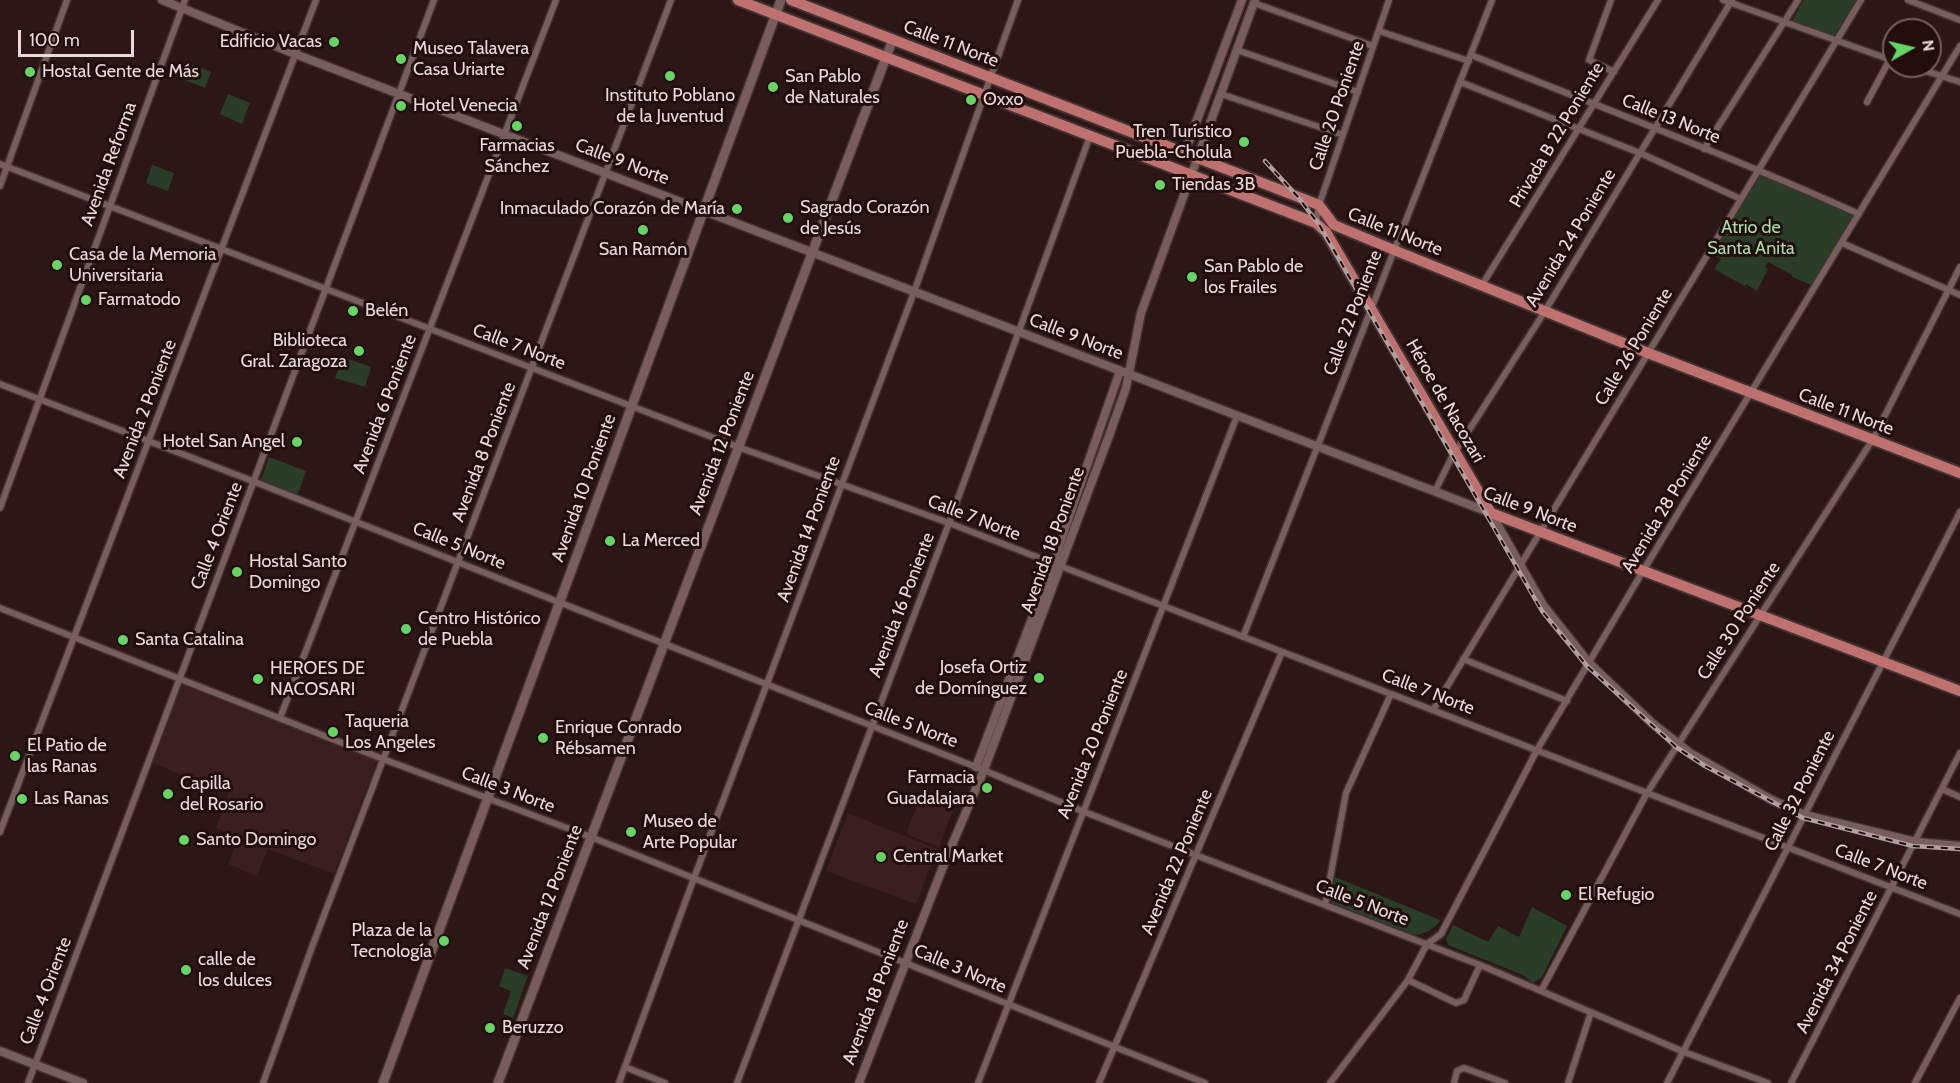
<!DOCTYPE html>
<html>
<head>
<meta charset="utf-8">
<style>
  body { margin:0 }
  #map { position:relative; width:1960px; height:1083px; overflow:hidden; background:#2c1716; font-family:Cabin,sans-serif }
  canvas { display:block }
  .north { position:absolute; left:1882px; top:18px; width:60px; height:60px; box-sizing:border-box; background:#220e0d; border:2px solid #72605f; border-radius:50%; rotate:82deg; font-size:16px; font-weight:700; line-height:24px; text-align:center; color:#e9dad9 }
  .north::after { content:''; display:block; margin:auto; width:21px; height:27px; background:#67d466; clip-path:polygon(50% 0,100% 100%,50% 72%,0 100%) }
  .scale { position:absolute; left:18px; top:30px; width:116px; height:27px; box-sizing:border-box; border:3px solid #e9dad9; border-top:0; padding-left:8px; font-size:18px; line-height:21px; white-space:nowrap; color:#e9dad9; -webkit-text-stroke:4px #220e0d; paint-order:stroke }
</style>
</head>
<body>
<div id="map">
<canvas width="1960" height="1083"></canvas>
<div class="north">N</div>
<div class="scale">100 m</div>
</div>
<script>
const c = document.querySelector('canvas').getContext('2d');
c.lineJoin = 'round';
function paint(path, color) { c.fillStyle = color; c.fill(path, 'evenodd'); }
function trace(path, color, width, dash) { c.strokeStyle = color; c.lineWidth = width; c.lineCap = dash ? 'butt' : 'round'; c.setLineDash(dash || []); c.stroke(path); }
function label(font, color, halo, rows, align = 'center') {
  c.font = font + ' Cabin,sans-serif'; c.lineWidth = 6; c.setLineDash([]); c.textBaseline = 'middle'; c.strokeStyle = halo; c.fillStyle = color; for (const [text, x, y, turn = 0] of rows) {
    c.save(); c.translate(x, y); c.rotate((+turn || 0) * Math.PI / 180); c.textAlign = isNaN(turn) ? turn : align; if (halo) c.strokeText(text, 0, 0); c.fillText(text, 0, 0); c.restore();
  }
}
const built = new Path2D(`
  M 182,685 L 377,761 L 334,874 L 268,849 L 257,876 L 228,864 L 238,838 L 216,828 L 229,793 L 152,763 Z
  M 920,798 L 953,811 L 939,847 L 906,834 Z
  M 848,813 L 937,849 L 916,904 L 826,871 Z`);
const green = new Path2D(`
  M 1804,0 L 1856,0 L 1834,36 L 1794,23 L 1793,19 Z
  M 186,62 L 211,72 L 205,88 L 180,78 Z
  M 228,94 L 250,103 L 242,124 L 220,114 Z
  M 152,165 L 174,173 L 168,191 L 146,183 Z
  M 1758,169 L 1859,214 L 1816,287 L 1792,277 L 1792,275 L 1768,262 L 1765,267 L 1768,269 L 1757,291 L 1746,284 L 1745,286 L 1741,284 L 1714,269 L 1721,259 L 1708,253 Z
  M 343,357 L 371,367 L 365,387 L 335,378 Z
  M 269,457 L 306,471 L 297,497 L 260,483 Z
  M 1335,877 L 1440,920 C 1435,929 1426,933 1416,935 L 1337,907 L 1332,905 L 1329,900 Z
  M 1532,907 L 1567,926 L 1542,977 L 1533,983 L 1523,975 L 1448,945 L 1446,939 L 1453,925 L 1488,942 L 1498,926 L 1519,937 Z
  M 505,968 L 528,976 L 513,1018 L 503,1014 L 511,991 L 499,986 Z`);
const minor = new Path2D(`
  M 1611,0 L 1589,60 L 1614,72
  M 1723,0 L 1894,61
  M 1908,0 L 1960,20
  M 1254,3 L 1373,46
  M 1379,31 L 1469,61
  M 1237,50 L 1358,92
  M 1471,55 C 1601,107 1732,157 1859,214
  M 1910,66 L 1960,82
  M 1460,82 L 1640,153 L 1741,199
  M 1221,94 L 1343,135
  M 1867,102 L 1890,59
  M 1704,149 L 1798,0
  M 0,164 L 738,447 L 949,523 L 1960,914
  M 0,186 L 67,0
  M 1316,223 L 1319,205 L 1389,0
  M 1842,243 L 1960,295
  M 1482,285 L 1658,0
  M 0,384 L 250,480 L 976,767 L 1082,811 L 1480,965 L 1684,1052 L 1768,1083
  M 1435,491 L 1452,457 L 1545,311 L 1732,0
  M 0,508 L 185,0
  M 0,608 L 383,759 L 591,837 L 1205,1083
  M 1243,637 L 1492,0
  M 1463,659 L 1567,701
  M 1433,710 L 1861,0
  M 280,718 L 556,0
  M 1942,789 L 1960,797
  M 0,832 L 316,0
  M 1325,905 L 1346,793 L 1391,694
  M 1408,980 L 1456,1003 L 1464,1000 L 1480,965
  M 1541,991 L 1647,793 L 1873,439 L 1960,267
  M 625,1067 L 665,1083
  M 28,1083 L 434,0
  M 263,1083 L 312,947 L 671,0
  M 619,1083 L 694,878 L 914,292 L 1018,0
  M 737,1083 L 949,523 L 1090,136
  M 978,1083 L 1237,416
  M 1099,1083 L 1282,652
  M 1330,1083 L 1408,980 L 1427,944 L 1441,934 L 1537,750 L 1643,571 L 1960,46
  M 1454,1083 L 1457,1071 L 1464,1068 L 1505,1083
  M 1568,1083 L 1591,1012
  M 1667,1083 L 1960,512
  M 1791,1083 L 1960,753
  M 1915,1083 L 1960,998`);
const tertiary = new Path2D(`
  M 162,0 L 295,54 L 1491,513 L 1543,605 L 1589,663 L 1652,723 L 1690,753 L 1770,799 L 1805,815 L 1916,842 L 1960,846
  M 1185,152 L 1242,0
  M 976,767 L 1053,563 L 1120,371
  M 0,1051 L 83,1083
  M 859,1083 L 946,859 L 984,770 L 1109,436 L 1126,388 L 1141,313 L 1255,0`);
const secondary = new Path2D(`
  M 383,1083 L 781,0
  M 498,1083 L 893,39`);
const primary = new Path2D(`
  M 738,0 L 1316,223 L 1326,232 L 1491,513 L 1960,691
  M 791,0 L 1319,205 L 1334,225 L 1394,250 L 1648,353 L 1960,473`);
const rail = new Path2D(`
  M 1265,161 L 1298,197 L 1320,226 L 1542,611 L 1587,666 L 1676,747 L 1705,766 L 1803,818 L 1913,846 L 1960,849`);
const markers = [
  [334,42,6,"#67d466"],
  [401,59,6,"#67d466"],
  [30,72,6,"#67d466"],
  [670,76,6,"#67d466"],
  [773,87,6,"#67d466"],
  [971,100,6,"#67d466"],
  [401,106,6,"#67d466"],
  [517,126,6,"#67d466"],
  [1244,142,6,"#67d466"],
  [1160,185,6,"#67d466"],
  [737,209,6,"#67d466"],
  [788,218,6,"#67d466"],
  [643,230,6,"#67d466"],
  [57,265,6,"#67d466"],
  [1192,277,6,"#67d466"],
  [86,300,6,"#67d466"],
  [353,311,6,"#67d466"],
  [359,351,6,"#67d466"],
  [297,442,6,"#67d466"],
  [610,541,6,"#67d466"],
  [237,572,6,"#67d466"],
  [406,629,6,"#67d466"],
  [123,640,6,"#67d466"],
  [1039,678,6,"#67d466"],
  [258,679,6,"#67d466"],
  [333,732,6,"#67d466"],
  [543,738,6,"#67d466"],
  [15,756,6,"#67d466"],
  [987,788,6,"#67d466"],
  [168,794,6,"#67d466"],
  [22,799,6,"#67d466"],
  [631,832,6,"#67d466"],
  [184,840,6,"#67d466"],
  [881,857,6,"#67d466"],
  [1566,895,6,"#67d466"],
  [444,941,6,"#67d466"],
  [186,970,6,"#67d466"],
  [490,1028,6,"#67d466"]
];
const poiNames = [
  ["Edificio Vacas",322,42,"right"],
  ["Museo Talavera",413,49],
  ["Casa Uriarte",413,70],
  ["Hostal Gente de Más",42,72],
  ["San Pablo",785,77],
  ["de Naturales",785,98],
  ["Instituto Poblano",670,96,"center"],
  ["de la Juventud",670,117,"center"],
  ["Oxxo",983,100],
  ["Hotel Venecia",413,106],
  ["Tren Turístico",1232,132,"right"],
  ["Puebla-Cholula",1232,153,"right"],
  ["Farmacias",517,146,"center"],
  ["Sánchez",517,167,"center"],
  ["Tiendas 3B",1172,185],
  ["Sagrado Corazón",800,208],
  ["de Jesús",800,229],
  ["Inmaculado Corazón de María",725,209,"right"],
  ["San Ramón",643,250,"center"],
  ["Casa de la Memoria",69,255],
  ["Universitaria",69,276],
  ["San Pablo de",1204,267],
  ["los Frailes",1204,288],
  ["Farmatodo",98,300],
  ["Belén",365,311],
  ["Biblioteca",347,341,"right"],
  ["Gral. Zaragoza",347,362,"right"],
  ["Hotel San Angel",285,442,"right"],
  ["La Merced",622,541],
  ["Hostal Santo",249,562],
  ["Domingo",249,583],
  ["Centro Histórico",418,619],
  ["de Puebla",418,640],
  ["Santa Catalina",135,640],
  ["Josefa Ortiz",1027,668,"right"],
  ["de Domínguez",1027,689,"right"],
  ["HEROES DE",270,669],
  ["NACOSARI",270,690],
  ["Taqueria",345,722],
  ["Los Angeles",345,743],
  ["Enrique Conrado",555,728],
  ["Rébsamen",555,749],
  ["El Patio de",27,746],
  ["las Ranas",27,767],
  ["Farmacia",975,778,"right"],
  ["Guadalajara",975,799,"right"],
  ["Capilla",180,784],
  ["del Rosario",180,805],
  ["Las Ranas",34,799],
  ["Museo de",643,822],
  ["Arte Popular",643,843],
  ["Santo Domingo",196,840],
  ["Central Market",893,857],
  ["El Refugio",1578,895],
  ["Plaza de la",432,931,"right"],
  ["Tecnología",432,952,"right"],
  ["calle de",198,960],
  ["los dulces",198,981],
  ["Beruzzo",502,1028]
];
const streetNames = [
  ["Calle 11 Norte",951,44,21],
  ["Calle 20 Poniente",1337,106,-71],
  ["Calle 13 Norte",1671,119,22],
  ["Privada B 22 Poniente",1557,135,-59],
  ["Calle 9 Norte",622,162,21],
  ["Avenida Reforma",109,164,-70],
  ["Calle 11 Norte",1395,232,22],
  ["Avenida 24 Poniente",1571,238,-59],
  ["Calle 22 Poniente",1353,313,-69],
  ["Calle 9 Norte",1076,337,21],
  ["Calle 7 Norte",519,347,21],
  ["Calle 26 Poniente",1634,347,-59],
  ["Héroe de Nacozari",1445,401,60],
  ["Avenida 6 Poniente",385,404,-69],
  ["Avenida 2 Poniente",145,409,-69],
  ["Calle 11 Norte",1846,412,21],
  ["Avenida 12 Poniente",722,443,-69],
  ["Avenida 8 Poniente",484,452,-69],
  ["Avenida 10 Poniente",584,488,-70],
  ["Avenida 28 Poniente",1667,504,-59],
  ["Calle 9 Norte",1530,510,21],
  ["Calle 7 Norte",974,518,21],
  ["Avenida 14 Poniente",809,529,-70],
  ["Calle 4 Oriente",217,536,-69],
  ["Avenida 18 Poniente",1053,540,-70],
  ["Calle 5 Norte",459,546,22],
  ["Avenida 16 Poniente",902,605,-69],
  ["Calle 30 Poniente",1739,621,-57],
  ["Calle 7 Norte",1428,692,21],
  ["Calle 5 Norte",911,725,21],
  ["Avenida 20 Poniente",1093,744,-68],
  ["Calle 3 Norte",508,790,21],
  ["Calle 32 Poniente",1800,791,-63],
  ["Avenida 22 Poniente",1177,862,-67],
  ["Calle 7 Norte",1881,867,21],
  ["Avenida 12 Poniente",550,897,-69],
  ["Calle 5 Norte",1362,903,21],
  ["Avenida 34 Poniente",1837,962,-63],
  ["Calle 3 Norte",960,969,23],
  ["Calle 4 Oriente",46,991,-69],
  ["Avenida 18 Poniente",876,992,-69]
];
const parkNames = [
  ["Atrio de",1751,228],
  ["Santa Anita",1751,249]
];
paint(built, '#3b1f1f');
paint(green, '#293d28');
trace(minor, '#423232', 9);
trace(tertiary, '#423232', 11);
trace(secondary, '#423232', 12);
trace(primary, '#423232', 14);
trace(minor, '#775d5c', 6);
trace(tertiary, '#775d5c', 8);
trace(secondary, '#775d5c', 9);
trace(primary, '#bf7170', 10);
trace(rail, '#b09f9e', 4.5);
trace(rail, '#220e0d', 2, [7]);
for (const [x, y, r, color] of markers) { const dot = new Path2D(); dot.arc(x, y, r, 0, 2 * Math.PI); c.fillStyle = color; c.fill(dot); trace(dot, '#220e0d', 2); }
label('18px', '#e9dad9', '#220e0d', poiNames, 'left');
label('18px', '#e9dad9', '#220e0d', streetNames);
label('18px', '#a8dea5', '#220e0d', parkNames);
</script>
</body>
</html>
